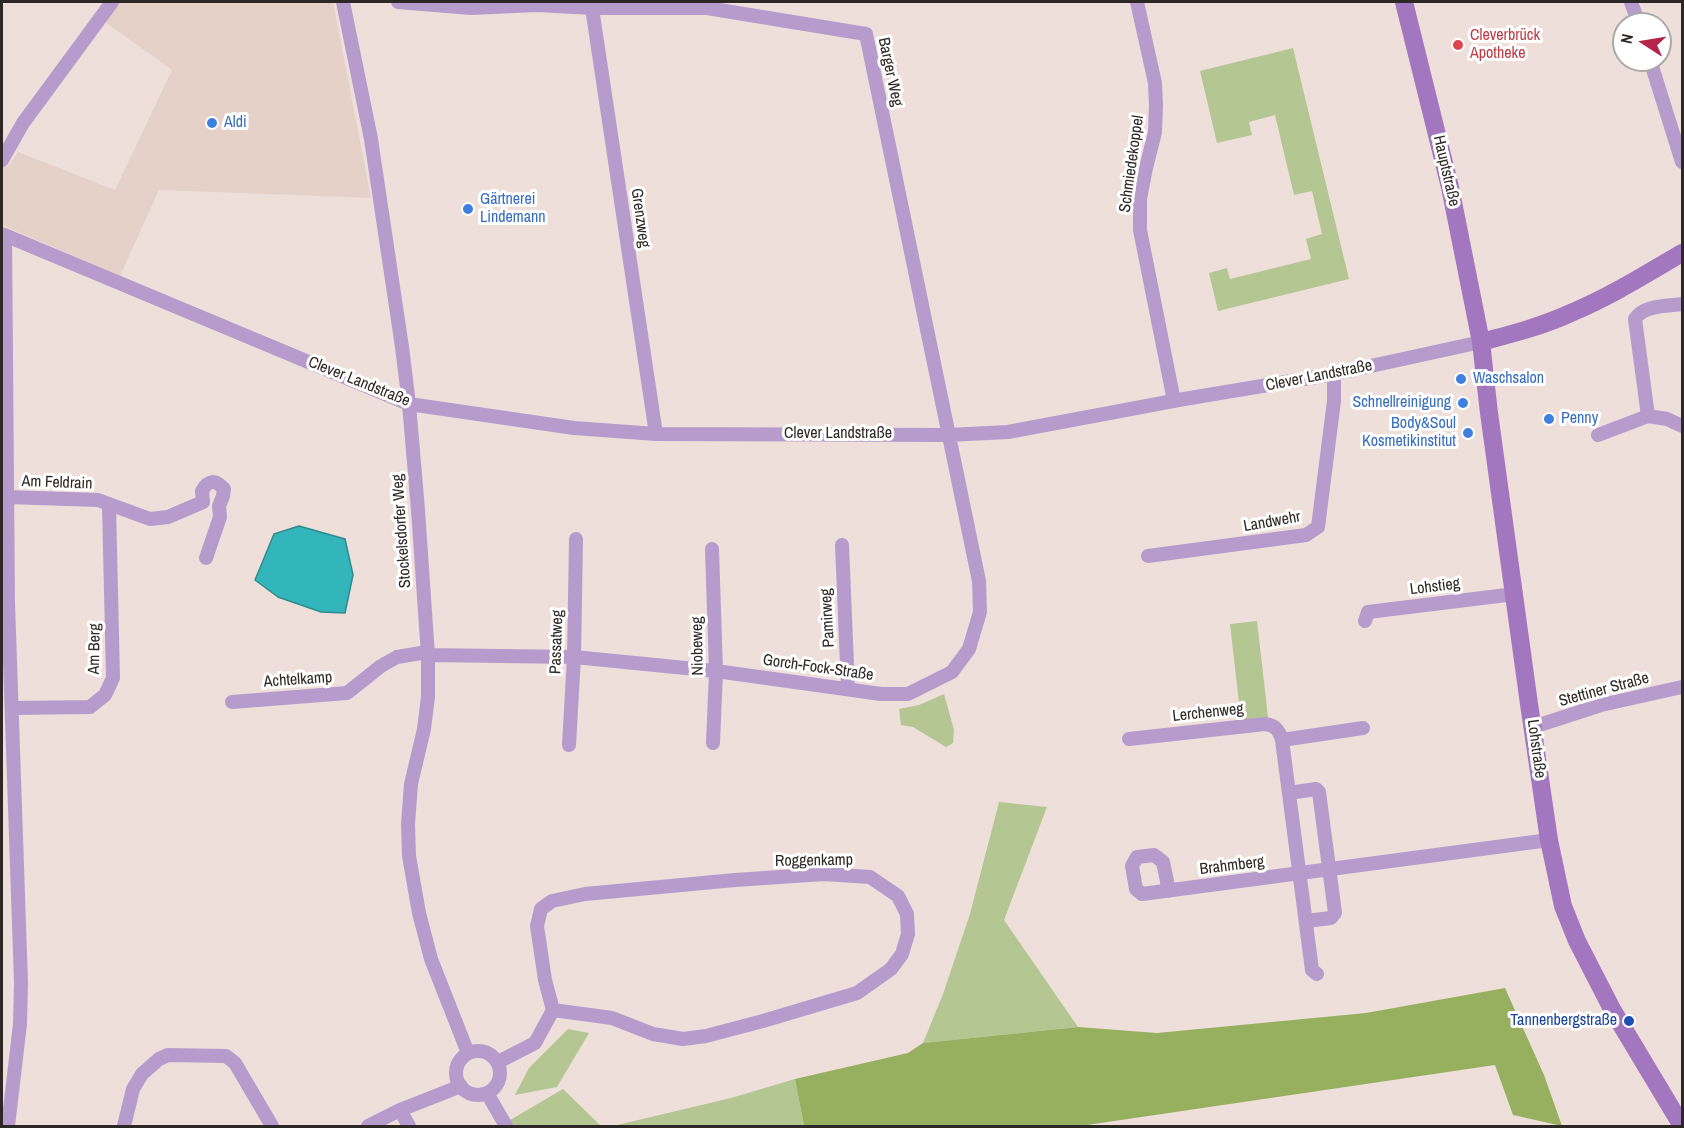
<!DOCTYPE html>
<html>
<head>
<meta charset="utf-8">
<style>
  body { margin:0 }
  #map { position:relative; width:1684px; height:1128px; overflow:hidden; background:#eedfda; font-family:"Archivo Narrow",sans-serif }
  canvas { display:block }
  .frame { position:absolute; inset:0; border:3px solid #2d2725; pointer-events:none }
  .north { position:absolute; left:1612px; top:12px; width:60px; height:60px; box-sizing:border-box; background:#fff; border:2px solid #aba9a8; border-radius:50%; rotate:282deg; font-size:16px; font-weight:700; line-height:24px; text-align:center; color:#2d2725 }
  .north::after { content:''; display:block; margin:auto; width:21px; height:27px; background:#b52449; clip-path:polygon(50% 0,100% 100%,50% 72%,0 100%) }
</style>
</head>
<body>
<div id="map">
<canvas width="1684" height="1128"></canvas>
<div class="frame"></div>
<div class="north">N</div>
</div>
<script>
const c = document.querySelector('canvas').getContext('2d');
c.lineJoin = 'round';
function paint(path, color) { c.fillStyle = color; c.fill(path, 'evenodd'); }
function trace(path, color, width, dash) { c.strokeStyle = color; c.lineWidth = width; c.lineCap = dash ? 'butt' : 'round'; c.setLineDash(dash || []); c.stroke(path); }
function label(font, color, halo, rows, align = 'center') {
  c.font = font + ' "Archivo Narrow",sans-serif'; c.lineWidth = 6; c.setLineDash([]); c.textBaseline = 'middle'; c.strokeStyle = halo; c.fillStyle = color; for (const [text, x, y, turn = 0] of rows) {
    c.save(); c.translate(x, y); c.rotate((+turn || 0) * Math.PI / 180); c.textAlign = isNaN(turn) ? turn : align; if (halo) c.strokeText(text, 0, 0); c.fillText(text, 0, 0); c.restore();
  }
}
const built = new Path2D(`
  M 118,2 L 333,2 L 371,198 L 159,190 L 120,276 L 2,225 L 2,165 L 8,167 L 18,152 L 115,190 L 172,70 L 105,22 Z`);
const green = new Path2D(`
  M 1293,48 L 1349,279 L 1218,311 L 1209,273 L 1227,268 L 1230,279 L 1311,259 L 1306,239 L 1322,234 L 1312,191 L 1294,195 L 1275,115 L 1249,122 L 1252,135 L 1217,143 L 1200,71 Z
  M 1257,621 L 1268,717 L 1241,720 L 1230,624 Z
  M 944,694 L 954,730 L 953,743 L 946,747 L 913,727 L 901,725 L 899,709 L 919,705 Z
  M 999,802 L 1047,807 L 1004,920 L 1078,1027 L 923,1043 L 943,994 L 970,914 Z
  M 568,1029 L 589,1033 L 557,1087 L 515,1095 L 529,1068 Z
  M 795,1079 L 804,1126 L 613,1126 L 731,1098 Z
  M 563,1089 L 601,1126 L 508,1126 L 505,1123 Z`);
const forest = new Path2D(`
  M 1505,988 L 1544,1075 L 1562,1126 L 1513,1115 L 1495,1065 L 1087,1125 L 1084,1126 L 804,1126 L 795,1079 L 908,1053 L 923,1043 L 1078,1027 L 1157,1033 L 1366,1013 Z`);
const water = new Path2D(`
  M 299,526 L 345,539 L 353,575 L 345,613 L 321,612 L 278,597 L 255,580 L 274,534 Z`);
const street = new Path2D(`
  M 343,2 L 371,139 L 402,347 L 409,404 L 418,510 L 428,655 L 428,697 L 424,729 L 411,784 L 408,824 L 409,856 L 419,913 L 431,959 L 468,1053
  M 398,2 L 471,8 L 537,5 L 592,8 L 707,8 L 866,34 L 979,581 L 980,612 L 969,649 L 952,672 L 908,694 L 881,694 L 716,671 L 574,657 L 428,655
  M 1137,2 L 1155,83 L 1156,105 L 1155,132 L 1146,168 L 1140,199 L 1140,230 L 1174,401
  M 1631,2 L 1639,24
  M 592,8 L 656,434
  M 1650,60 L 1682,162
  M 2,160 L 23,123 L 112,2
  M 2,234 L 409,404 L 574,428 L 656,434 L 948,435 L 1008,432 L 1184,399 L 1334,374 L 1481,342
  M 5,235 L 8,603 L 21,983 L 20,1024 L 8,1126
  M 1648,416 L 1667,419 L 1682,426
  M 1598,435 L 1648,416 L 1635,319 C 1643,305 1667,306 1682,304
  M 7,497 L 98,500 L 150,519 L 168,517 L 203,502 L 202,491 C 208,480 215,479 224,489 L 223,496 L 219,506 L 220,517 L 206,558
  M 842,545 L 848,689
  M 712,549 L 716,671 L 713,743
  M 1148,556 L 1306,535 L 1318,527 L 1334,401 L 1334,374
  M 1365,621 L 1368,612 L 1515,594
  M 232,702 L 347,693 L 381,666 L 397,657 L 427,652
  M 12,708 L 90,707 L 105,695 L 113,678 L 109,505
  M 1533,727 L 1601,705 L 1682,687
  M 1129,739 L 1265,724 C 1275,725 1279,730 1282,740 L 1312,970 L 1317,974
  M 1282,740 L 1363,728
  M 569,745 L 574,657 L 576,539
  M 1289,793 L 1316,789 L 1319,792 L 1335,913 L 1331,918 L 1306,921
  M 1169,891 L 1163,862 L 1154,855 L 1137,857 L 1132,866 L 1136,889 L 1142,894 L 1549,840
  M456 1073a22 22 0 1 1 44 0a22 22 0 1 1-44 0Z
  M 498,1062 L 535,1043 L 553,1010 L 612,1018 L 653,1034 L 683,1039 L 706,1036 L 763,1021 L 857,993 L 891,969 L 902,954 L 908,934 L 907,914 L 898,896 L 870,877 L 824,874 L 735,880 L 585,894 L 552,901 L 541,909 L 537,926 L 545,980 L 553,1010
  M 487,1093 L 506,1126
  M 400,1110 L 409,1126
  M 124,1126 L 133,1089 L 142,1074 L 159,1059 L 168,1055 L 226,1056 L 235,1063 L 272,1126
  M 368,1126 L 400,1110 L 461,1086`);
const secondary = new Path2D(`
  M 1404,2 L 1450,187 L 1481,342 L 1489,413 L 1529,704 L 1549,840 L 1563,906 L 1577,941 L 1613,1011 L 1682,1126
  M 1481,342 C 1512,334 1543,326 1573,312 C 1611,296 1646,274 1682,253`);
const markers = [
  [1458,45,6,"#e0444e"],
  [212,123,6,"#3f7fe0"],
  [468,209,6,"#3f7fe0"],
  [1461,379,6,"#3f7fe0"],
  [1463,403,6,"#3f7fe0"],
  [1549,419,6,"#3f7fe0"],
  [1468,433,6,"#3f7fe0"],
  [1629,1021,6,"#1a4fb4"]
];
const healthNames = [
  ["Cleverbrück",1470,36],
  ["Apotheke",1470,54]
];
const streetNames = [
  ["Barger Weg",890,72,78],
  ["Schmiedekoppel",1132,164,-82],
  ["Hauptstraße",1446,171,77],
  ["Grenzweg",640,218,82],
  ["Clever Landstraße",1319,376,-11],
  ["Clever Landstraße",359,382,22],
  ["Clever Landstraße",838,434],
  ["Am Feldrain",57,483,2],
  ["Landwehr",1272,522,-10],
  ["Stockelsdorfer Weg",402,531,-94],
  ["Lohstieg",1435,587,-7],
  ["Pamirweg",828,618,-93],
  ["Passatweg",557,642,-88],
  ["Niobeweg",698,646,-91],
  ["Am Berg",95,649,-89],
  ["Gorch-Fock-Straße",818,668,8],
  ["Achtelkamp",298,680,-4],
  ["Stettiner Straße",1604,690,-15],
  ["Lerchenweg",1208,713,-6],
  ["Lohstraße",1536,749,82],
  ["Roggenkamp",814,861,-1],
  ["Brahmberg",1232,866,-7]
];
const shopNames = [
  ["Aldi",224,123],
  ["Gärtnerei",480,200],
  ["Lindemann",480,218],
  ["Waschsalon",1473,379],
  ["Schnellreinigung",1451,403,"right"],
  ["Penny",1561,419],
  ["Body&Soul",1456,424,"right"],
  ["Kosmetikinstitut",1456,442,"right"]
];
const transitNames = [
  ["Tannenbergstraße",1617,1021]
];
paint(built, '#e6d1c9');
paint(green, '#b4c692');
paint(forest, '#97b060');
paint(water, '#32b6bc');
trace(water, '#308b8f', 1.5);
trace(street, '#b89bcd', 14);
trace(secondary, '#a277c0', 18);
for (const [x, y, r, color] of markers) { const dot = new Path2D(); dot.arc(x, y, r, 0, 2 * Math.PI); c.fillStyle = color; c.fill(dot); trace(dot, '#fff', 2); }
label('16px', '#be3a42', '#fff', healthNames, 'left');
label('16px', '#2d2725', '#fff', streetNames);
label('16px', '#366cbe', '#fff', shopNames, 'left');
label('16px', '#164399', '#fff', transitNames, 'right');
</script>
</body>
</html>
